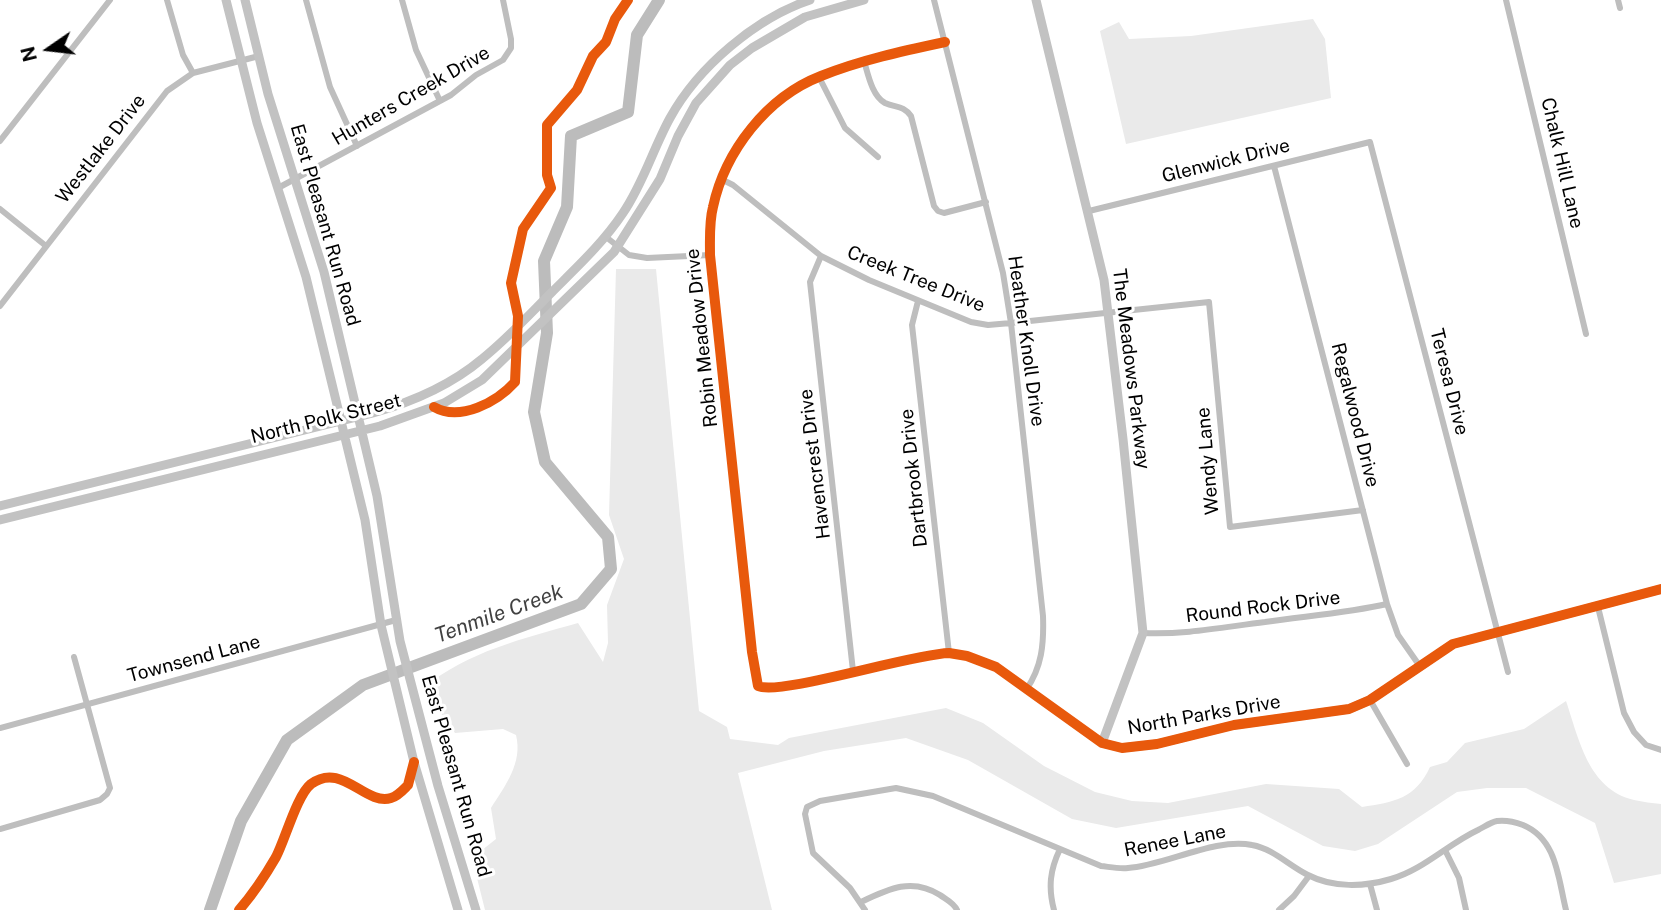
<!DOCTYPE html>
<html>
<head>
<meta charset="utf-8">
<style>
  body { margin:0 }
  #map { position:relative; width:1661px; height:910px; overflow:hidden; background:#fff; font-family:"Public Sans",sans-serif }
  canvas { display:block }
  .north { position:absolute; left:14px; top:14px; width:70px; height:70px; -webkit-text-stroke:5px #fff; paint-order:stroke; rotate:256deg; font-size:19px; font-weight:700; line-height:28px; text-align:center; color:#000 }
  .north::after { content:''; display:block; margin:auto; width:24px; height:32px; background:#000; clip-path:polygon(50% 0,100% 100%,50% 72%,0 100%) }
</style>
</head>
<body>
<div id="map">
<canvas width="1661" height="910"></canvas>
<div class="north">N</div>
</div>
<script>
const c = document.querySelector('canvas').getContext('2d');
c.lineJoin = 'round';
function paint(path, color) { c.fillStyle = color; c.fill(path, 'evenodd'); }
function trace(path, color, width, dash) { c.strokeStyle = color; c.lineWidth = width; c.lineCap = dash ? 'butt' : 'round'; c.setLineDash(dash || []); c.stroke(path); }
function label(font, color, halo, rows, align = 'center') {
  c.font = font + ' "Public Sans",sans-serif'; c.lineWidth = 6; c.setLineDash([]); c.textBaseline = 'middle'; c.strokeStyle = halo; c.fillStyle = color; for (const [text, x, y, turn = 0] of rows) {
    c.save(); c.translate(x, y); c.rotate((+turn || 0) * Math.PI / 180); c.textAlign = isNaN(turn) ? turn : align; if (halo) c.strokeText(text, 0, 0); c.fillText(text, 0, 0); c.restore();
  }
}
const green = new Path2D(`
  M 1313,19 L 1325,39 L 1331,98 L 1126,144 L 1100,31 L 1119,22 L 1129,39 L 1191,36 Z
  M 616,269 L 656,269 L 699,711 L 727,727 L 730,739 L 778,745 L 789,738 L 946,708 L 983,723 L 1044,766 L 1095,792 L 1132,801 L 1168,803 L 1266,784 L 1339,789 L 1362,807 C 1394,802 1415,799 1430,767 L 1447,762 L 1465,743 L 1524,729 L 1566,701 C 1579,739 1588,789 1634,800 C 1643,802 1652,803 1661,804 L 1661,874 L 1614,883 L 1595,823 L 1526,788 L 1487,788 L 1457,792 L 1378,844 L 1355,851 L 1323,846 L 1248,806 L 1116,828 L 1072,819 L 968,760 L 906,738 L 824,751 L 738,773 L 772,910 L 485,910 L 472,858 L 496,839 L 491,808 C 505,786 523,763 516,735 L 503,729 L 455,733 L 423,688 C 469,651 522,639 578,623 L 603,662 L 608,643 L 607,605 L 624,559 L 609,515 Z`);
const river = new Path2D(`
  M 210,910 L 241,821 L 287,740 L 363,685 L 581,604 L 611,569 L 608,537 L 545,462 L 534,412 L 547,333 L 544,261 L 567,207 L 571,136 L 628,112 L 637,35 L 659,0`);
const street = new Path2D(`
  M 167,0 L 183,55 L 193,73
  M 306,0 L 330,87 L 357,146
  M 402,0 L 416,50 L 440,101
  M 934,0 L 1003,273 L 1011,323 L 1043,616 C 1044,644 1042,667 1026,690
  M 1506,0 L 1586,334
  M 1618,0 L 1620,8
  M 945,42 C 903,51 861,60 821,76 C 767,97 725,151 713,207 C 709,222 710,239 710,255 L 752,652 L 758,686 C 780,696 911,654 949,653 L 967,656 L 996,667 L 1102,743
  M 864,61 C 868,74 872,96 885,103 C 896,108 903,105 911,116 L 934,206 L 938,211 L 944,213 L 986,202
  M 819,77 L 845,128 L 878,157
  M 0,141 L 110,0
  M 1274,166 L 1387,604 L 1398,635 L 1419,665
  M 723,180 L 733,185 L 821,256 L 869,280 L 971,322 L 988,325 L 1011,323 L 1209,302 L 1230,527 L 1363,510
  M 278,188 L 451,95 L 476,75 L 503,60 L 511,48 L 511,39 L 503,0
  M 0,209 L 46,246
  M 1089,211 L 1370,142 L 1508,672
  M 606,237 L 629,255 L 647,258 L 710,255
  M 821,256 L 810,282 L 853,671
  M 918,301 L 912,325 L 949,653
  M 0,306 L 167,91 L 193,73 L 259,56
  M 1598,607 L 1624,713 L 1634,732 L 1646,745 L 1661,750
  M 1143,633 C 1184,635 1224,627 1265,622 C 1306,616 1347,613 1387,604
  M 1370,700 L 1407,764
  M 0,728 L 396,620
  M 0,829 L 100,800 L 107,794 L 110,788 L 74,657
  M 1445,850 L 1459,878 L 1466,910
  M 1370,884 L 1377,910
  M 861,902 C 888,889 912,877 940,895 C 947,900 954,903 957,910
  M 865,910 L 850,888 L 813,853 L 805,814 L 807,807 L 820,801 L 896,788 L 933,796 L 1101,866 C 1110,867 1119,869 1128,868 C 1164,866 1216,837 1252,845 C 1274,849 1289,866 1308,875 C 1333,888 1364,887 1391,879 C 1423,870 1448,844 1478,830 C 1484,827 1491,822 1497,821 C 1505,820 1515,822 1523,825 C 1557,839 1558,878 1566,910
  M 1054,910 C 1048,887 1050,870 1060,849
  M 1279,910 L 1294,896 L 1309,876`);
const secondary = new Path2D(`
  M 226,0 L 257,123 L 306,277 L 365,520 L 381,625 L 414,762 L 458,910
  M 245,0 L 268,94 L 324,272 L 377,496 L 400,641 L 438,786 L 476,910
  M 1036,0 L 1104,280 L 1123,439 L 1143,633 L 1102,743 L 1122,748 L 1157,744 L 1234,725 L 1349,709 L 1370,700 L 1453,644 L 1661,589
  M 0,506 L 373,413 C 412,402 451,385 482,359 C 507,339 529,315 552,292 C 577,267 603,243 623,213 C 643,184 653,149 670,118 C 698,67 756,18 810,0
  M 0,520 L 380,426 L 444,403 L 482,380 L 614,252 L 660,179 L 678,136 L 696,103 L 730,65 L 752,48 L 805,17 L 864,0`);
const cycleway = new Path2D(`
  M 945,42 C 903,51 861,60 821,76 C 767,97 725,151 713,207 C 709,222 710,239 710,255 L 752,652 L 758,686 C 780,696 911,654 949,653 L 967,656 L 996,667 L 1102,743 L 1122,748 L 1157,744 L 1234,725 L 1349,709 L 1370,700 L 1453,644 L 1661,589
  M 434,407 C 460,422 497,402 515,382 L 518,316 L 511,283 L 523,229 L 551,188 L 547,175 L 547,125 L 577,90 L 593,56 L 606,42 L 615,19 L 628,0
  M 239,910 C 254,893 265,876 276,857 C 285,840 297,795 311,784 C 342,761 365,806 391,798 C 398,796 403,790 408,785 L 414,762`);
const streetNames = [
  ["Hunters Creek Drive",411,96,-30],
  ["Westlake Drive",101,149,-52],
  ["Glenwick Drive",1226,161,-14],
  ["Chalk Hill Lane",1562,163,77],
  ["East Pleasant Run Road",325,225,74],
  ["Creek Tree Drive",916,279,22],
  ["Robin Meadow Drive",702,338,-96],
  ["Heather Knoll Drive",1026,341,82],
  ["The Meadows Parkway",1131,369,83],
  ["Teresa Drive",1449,382,76],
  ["Regalwood Drive",1355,415,76],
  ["North Polk Street",326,419,-14],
  ["Wendy Lane",1208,461,-95],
  ["Havencrest Drive",815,464,-97],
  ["Dartbrook Drive",914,478,-96],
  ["Round Rock Drive",1263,607,-7],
  ["Townsend Lane",194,659,-15],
  ["North Parks Drive",1204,715,-10],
  ["East Pleasant Run Road",456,776,74],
  ["Renee Lane",1175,841,-11]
];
const waterNames = [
  ["Tenmile Creek",499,614,-20]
];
paint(green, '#eaeaea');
trace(river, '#bcbcbc', 12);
trace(street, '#bebebe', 6);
trace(secondary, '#c2c2c2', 9);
trace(cycleway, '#e8590c', 10);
label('19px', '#000', '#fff', streetNames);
label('italic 21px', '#414141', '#fff', waterNames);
</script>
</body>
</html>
